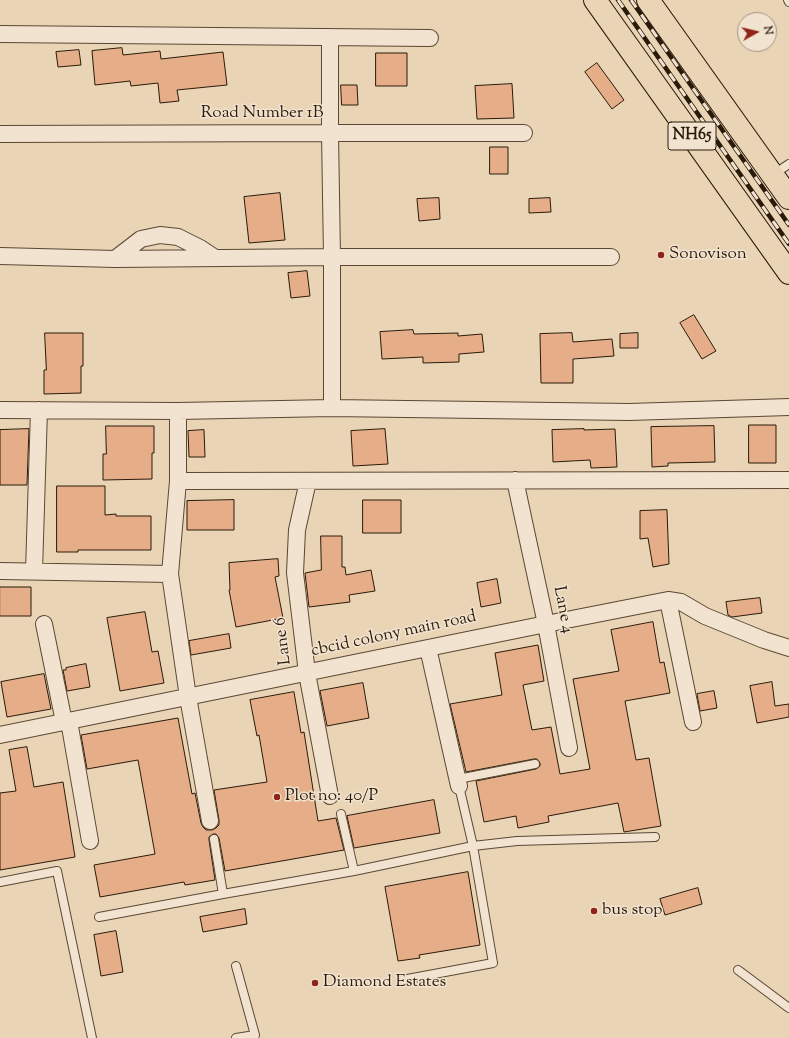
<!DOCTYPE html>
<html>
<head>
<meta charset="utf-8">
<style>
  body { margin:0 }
  #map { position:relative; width:789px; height:1038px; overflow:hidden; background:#ead4b6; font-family:"Sorts Mill Goudy",serif }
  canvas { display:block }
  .north { position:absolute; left:737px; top:12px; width:40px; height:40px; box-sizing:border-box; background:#f1e3d0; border:1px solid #a19380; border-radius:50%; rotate:82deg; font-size:11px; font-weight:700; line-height:16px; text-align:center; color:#2a1a09 }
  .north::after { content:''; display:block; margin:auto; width:14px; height:18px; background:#8f2418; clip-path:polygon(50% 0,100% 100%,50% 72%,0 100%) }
</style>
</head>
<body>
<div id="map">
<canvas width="789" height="1038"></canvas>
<div class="north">N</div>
</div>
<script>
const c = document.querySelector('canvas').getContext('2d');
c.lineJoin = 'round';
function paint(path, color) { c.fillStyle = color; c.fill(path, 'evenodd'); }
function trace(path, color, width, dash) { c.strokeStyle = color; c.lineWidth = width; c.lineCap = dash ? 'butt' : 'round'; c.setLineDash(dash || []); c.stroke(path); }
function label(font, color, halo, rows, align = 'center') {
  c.font = font + ' "Sorts Mill Goudy",serif'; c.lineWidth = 3; c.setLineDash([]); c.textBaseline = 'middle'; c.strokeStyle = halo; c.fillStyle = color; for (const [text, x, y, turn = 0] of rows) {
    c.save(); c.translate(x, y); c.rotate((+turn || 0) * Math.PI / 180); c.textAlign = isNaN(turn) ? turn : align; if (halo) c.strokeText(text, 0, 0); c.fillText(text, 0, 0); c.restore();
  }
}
const building = new Path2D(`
  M 122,48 L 123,55 L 160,51 L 161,59 L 223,52 L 227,85 L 177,90 L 179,101 L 160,103 L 158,83 L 131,86 L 130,81 L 95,85 L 92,51 Z
  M 79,50 L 81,65 L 58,67 L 56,52 Z
  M 376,53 L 407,53 L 407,86 L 376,86 Z
  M 597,63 L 624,100 L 612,109 L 585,72 Z
  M 512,84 L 514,118 L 477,119 L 475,86 Z
  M 341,85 L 357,85 L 358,105 L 342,105 Z
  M 490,147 L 508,147 L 508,174 L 490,174 Z
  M 280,193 L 285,240 L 249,243 L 244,197 Z
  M 439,198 L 440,219 L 419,221 L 417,199 Z
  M 550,198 L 551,212 L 529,213 L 529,199 Z
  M 307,271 L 310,296 L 291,298 L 288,273 Z
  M 694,315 L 716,351 L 702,359 L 680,323 Z
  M 413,330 L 414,334 L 458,333 L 458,336 L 482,334 L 484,352 L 459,354 L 459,362 L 423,363 L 423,357 L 382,359 L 380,332 Z
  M 45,333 L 83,333 L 83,366 L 81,366 L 81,393 L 44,394 L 44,370 L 46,370 Z
  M 572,333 L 573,342 L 612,339 L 614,356 L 573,359 L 573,383 L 541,383 L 540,334 Z
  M 638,333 L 638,348 L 620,348 L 620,334 Z
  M 749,425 L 776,425 L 776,463 L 749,463 Z
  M 106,426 L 154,426 L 154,453 L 152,453 L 152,479 L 103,480 L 103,454 L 106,454 Z
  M 714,426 L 715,462 L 668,463 L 668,466 L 652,467 L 651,427 Z
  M 29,429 L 27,485 L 0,485 L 0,430 Z
  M 385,429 L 388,464 L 353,466 L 351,431 Z
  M 584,429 L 584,430 L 615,429 L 617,467 L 591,468 L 590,460 L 553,462 L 552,430 Z
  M 204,430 L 205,457 L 189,457 L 188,431 Z
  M 57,486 L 105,486 L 105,515 L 116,514 L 116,516 L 151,516 L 151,550 L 78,550 L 78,552 L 57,552 Z
  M 234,500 L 234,530 L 187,530 L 187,501 Z
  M 363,500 L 401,500 L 401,533 L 363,533 Z
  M 667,510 L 669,564 L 653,567 L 648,538 L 640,539 L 640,511 Z
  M 321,536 L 342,536 L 342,567 L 345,567 L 346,575 L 371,570 L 375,591 L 349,595 L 350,602 L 309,607 L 305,573 L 321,570 Z
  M 278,559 L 279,576 L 275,577 L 283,618 L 236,627 L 229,590 L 230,590 L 229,563 Z
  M 497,579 L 501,603 L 481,607 L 477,583 Z
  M 0,587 L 31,587 L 31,616 L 0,616 Z
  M 760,598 L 762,613 L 732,617 L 728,615 L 726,602 Z
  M 145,612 L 152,652 L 158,651 L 164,683 L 120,691 L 107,618 Z
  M 653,622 L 660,663 L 664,662 L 670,693 L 625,701 L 636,760 L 649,758 L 661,826 L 624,832 L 618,803 L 548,816 L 549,822 L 518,828 L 516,816 L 484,822 L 476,781 L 536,769 L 540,766 L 540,763 L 537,759 L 534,759 L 466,772 L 450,704 L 502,695 L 495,653 L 538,645 L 544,681 L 523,685 L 532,730 L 551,727 L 560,774 L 590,769 L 573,679 L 619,671 L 611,630 Z
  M 229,634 L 231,648 L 191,655 L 189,641 Z
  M 86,664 L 90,687 L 67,691 L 63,670 L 66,670 L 66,668 Z
  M 44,674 L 51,709 L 7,717 L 1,682 Z
  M 772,682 L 775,706 L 789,704 L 789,717 L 757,723 L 750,686 Z
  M 363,683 L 369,718 L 327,726 L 320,691 Z
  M 714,691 L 717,708 L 700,711 L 697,694 Z
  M 294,692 L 301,733 L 304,732 L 318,821 L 336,818 L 344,850 L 225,871 L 219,838 L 216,834 L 213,834 L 209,837 L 209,840 L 215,880 L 185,885 L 184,882 L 100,897 L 94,865 L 155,854 L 138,760 L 87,769 L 81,735 L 178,718 L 192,794 L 195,793 L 201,823 L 203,827 L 206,830 L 212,830 L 216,828 L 219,825 L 219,820 L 214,790 L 267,782 L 259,735 L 257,736 L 250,700 Z
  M 27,747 L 34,787 L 63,782 L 75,857 L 0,870 L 0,793 L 16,791 L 9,750 Z
  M 434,800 L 440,833 L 354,848 L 347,816 Z
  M 468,872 L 480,945 L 419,955 L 420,958 L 398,961 L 385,887 Z
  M 698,888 L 702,904 L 665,915 L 660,899 Z
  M 245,909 L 247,924 L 203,932 L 200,917 Z
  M 116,931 L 123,972 L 101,976 L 94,935 Z`);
const service = new Path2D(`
  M 788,0 L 789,2
  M 774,174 L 789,164
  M 458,779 L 535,764
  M 341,814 L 354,871
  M 214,839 L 223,894
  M 0,882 L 57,871 L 92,1038
  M 99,917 L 223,894 L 354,871 L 473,846 L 517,841 L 655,837
  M 738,970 L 789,1008
  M 402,980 L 493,963 L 473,846 L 459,786
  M 236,1038 L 255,1035 L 236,966`);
const minor = new Path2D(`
  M 0,34 L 430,38
  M 330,37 L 330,133 L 332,257 L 332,408
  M 0,134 L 330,133 L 524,133
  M 0,256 L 115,259 L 332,257 L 611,257
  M 115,259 L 141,239 L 160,235 L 178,237 L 200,248 L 215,258
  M 0,410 L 178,411 L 332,408 L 629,412 L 789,407
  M 178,411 L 178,481 L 170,574 L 188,697 L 210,821
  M 515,480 L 546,624 L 569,748
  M 178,481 L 789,480
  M 308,481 L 297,530 L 295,573 L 307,673 L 330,796
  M 0,571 L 170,574
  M 34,571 L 39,410
  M 668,600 L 693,722
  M 44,624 L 64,722
  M 428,648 L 459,786
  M 69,721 L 90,841
  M 0,735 L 546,624 L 668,600 L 681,602 L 705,616 L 764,640 L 789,648`);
const trunk = new Path2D(`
  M 595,0 L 789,273
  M 648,0 L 789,198`);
const rail = new Path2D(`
  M 618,0 L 789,244
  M 631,0 L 789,225`);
const markers = [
  [661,255,4,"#8f2418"],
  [277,797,4,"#8f2418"],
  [594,911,4,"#8f2418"],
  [315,983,4,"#8f2418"]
];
const shields = [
  [692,136,48]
];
const shieldNames = [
  ["NH65",692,136]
];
const streetNames = [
  ["Road Number 1B",262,114],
  ["Lane 4",562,610,79],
  ["cbcid colony main road",394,635,-12],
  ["Lane 6",284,641,-97]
];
const poiNames = [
  ["Sonovison",669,255],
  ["Plot no: 40/P",285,797],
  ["bus stop",602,911],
  ["Diamond Estates",323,983]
];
paint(building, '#e5ad88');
trace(building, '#2a1a09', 1);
trace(service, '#5a4834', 10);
trace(minor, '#5a4834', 18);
trace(trunk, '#2a1a09', 24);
trace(service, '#f1e3d0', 8);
trace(minor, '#f1e3d0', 16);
trace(trunk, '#ead4b6', 22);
trace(rail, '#2a1a09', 4.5);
trace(rail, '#f1e3d0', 3, [9]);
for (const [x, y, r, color] of markers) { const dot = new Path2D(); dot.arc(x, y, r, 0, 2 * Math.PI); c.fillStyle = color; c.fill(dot); trace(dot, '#f1e3d0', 1.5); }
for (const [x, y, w] of shields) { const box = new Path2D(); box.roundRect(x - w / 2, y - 14, w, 28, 3); c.fillStyle = '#f1e3d0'; c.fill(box); trace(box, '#2a1a09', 1); }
label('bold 16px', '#2a1a09', null, shieldNames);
label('17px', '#2a1a09', '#f1e3d0', streetNames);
label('17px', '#2a1a09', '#f1e3d0', poiNames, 'left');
</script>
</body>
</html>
